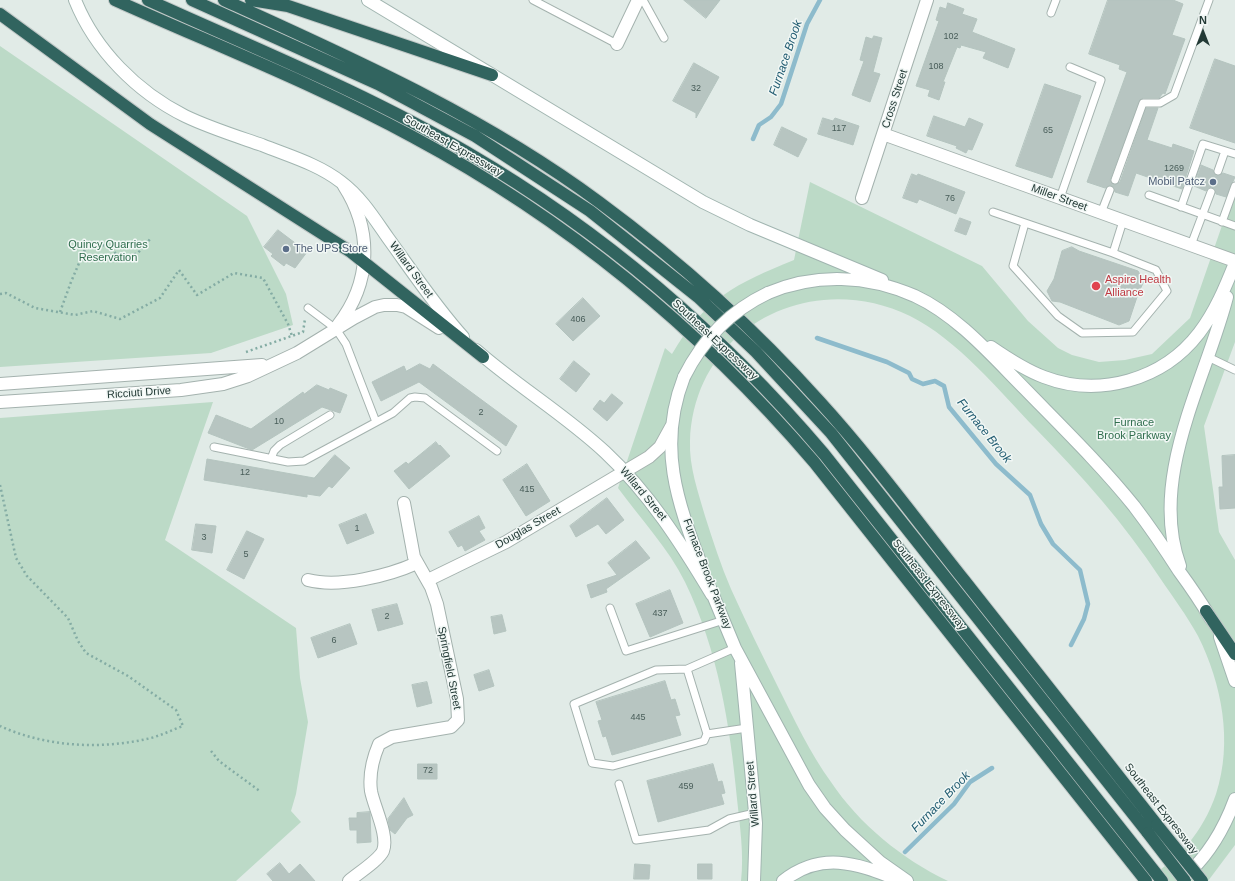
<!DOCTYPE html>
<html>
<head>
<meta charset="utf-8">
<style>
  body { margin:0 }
  #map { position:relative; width:1235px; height:881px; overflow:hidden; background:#e1ebe7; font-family:Helvetica,sans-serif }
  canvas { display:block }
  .north { position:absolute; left:1183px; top:12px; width:40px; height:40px; -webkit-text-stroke:3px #f1f7f5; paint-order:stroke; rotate:0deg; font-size:11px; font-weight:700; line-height:16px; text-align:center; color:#233a36 }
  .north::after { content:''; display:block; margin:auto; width:14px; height:18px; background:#233a36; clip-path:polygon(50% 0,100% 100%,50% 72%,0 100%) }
</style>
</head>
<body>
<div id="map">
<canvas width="1235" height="881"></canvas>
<div class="north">N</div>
</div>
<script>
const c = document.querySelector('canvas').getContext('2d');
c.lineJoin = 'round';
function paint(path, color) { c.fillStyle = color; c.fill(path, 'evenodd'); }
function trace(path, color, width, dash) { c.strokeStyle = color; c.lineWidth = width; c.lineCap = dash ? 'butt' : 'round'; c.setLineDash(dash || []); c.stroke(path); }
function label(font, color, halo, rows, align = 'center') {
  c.font = font + ' Helvetica,sans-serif'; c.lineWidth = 3; c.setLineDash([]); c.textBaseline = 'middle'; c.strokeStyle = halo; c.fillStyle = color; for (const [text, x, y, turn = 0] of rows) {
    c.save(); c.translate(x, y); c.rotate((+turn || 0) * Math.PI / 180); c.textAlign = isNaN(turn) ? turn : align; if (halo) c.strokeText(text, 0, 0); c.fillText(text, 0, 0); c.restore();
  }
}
const green = new Path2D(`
  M 0,46 L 247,216 L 286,294 L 293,325 L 211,353 L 0,367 Z
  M 810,182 L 982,266 L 1028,321 L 1058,348 L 1072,355 L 1099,362 L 1125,360 L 1152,354 L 1190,318 L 1235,188 L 1235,342 L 1204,426 L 1219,532 L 1235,560 L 1235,845 L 1208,881 L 1143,881 C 1178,861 1203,832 1216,794 C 1233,742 1222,684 1198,636 C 1187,616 1173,597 1160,578 C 1124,523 1082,476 1036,429 C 1000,392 957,339 910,316 C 811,268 694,327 690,441 C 689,467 698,491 705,516 C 713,541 721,566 731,589 C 746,622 762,655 778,687 C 794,719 810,753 831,782 C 859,824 902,859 948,881 L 741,881 C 744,854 740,827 737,799 C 730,725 718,650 685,582 C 669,549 640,518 618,488 L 665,348 L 672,354 C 704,299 737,283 794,260 Z
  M 213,402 L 165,540 L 296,628 L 300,678 L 308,722 L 296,794 L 291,811 L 301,822 L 236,881 L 0,881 L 0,418 Z`);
const stream = new Path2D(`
  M 753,139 L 759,125 L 771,117 L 781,104 L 807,24 L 820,0
  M 817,338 L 887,362 L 909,373 L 912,379 L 923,384 L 935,381 L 944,386 L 949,407 L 996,464 L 1030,495 L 1041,524 L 1053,544 L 1080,570 L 1088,604 L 1084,619 L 1071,645
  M 905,852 L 954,804 L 970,782 L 992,768`);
const building = new Path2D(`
  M 684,0 L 720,0 L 706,18 Z
  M 1108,0 L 1173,0 L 1183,4 L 1172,35 L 1185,39 L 1165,94 L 1163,93 L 1159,98 L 1143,98 L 1139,101 L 1110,180 L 1114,185 L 1120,182 L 1146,108 L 1158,108 L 1147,140 L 1172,148 L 1173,144 L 1194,151 L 1182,189 L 1136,173 L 1128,196 L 1115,192 L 1114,187 L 1111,185 L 1105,188 L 1087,182 L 1127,72 L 1119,69 L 1120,65 L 1089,54 Z
  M 948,3 L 964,9 L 962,14 L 977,19 L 972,32 L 1015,49 L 1008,68 L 983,58 L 986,52 L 961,45 L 960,48 L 957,47 L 943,82 L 945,82 L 939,100 L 928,96 L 930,90 L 916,86 L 939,21 L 936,20 L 940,7 L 946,9 Z
  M 874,36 L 882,38 L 873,72 L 880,74 L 870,102 L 852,95 L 864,61 L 860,60 L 866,37 L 872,39 Z
  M 1215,59 L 1235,66 L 1235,143 L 1190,128 Z
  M 694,63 L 719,77 L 696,118 L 696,113 L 673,101 Z
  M 1045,84 L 1081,96 L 1052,178 L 1016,166 Z
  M 934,116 L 965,127 L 969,118 L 983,124 L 972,150 L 968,149 L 966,153 L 956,148 L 957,146 L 927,136 Z
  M 823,118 L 833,121 L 835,118 L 859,126 L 853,145 L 818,134 Z
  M 782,127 L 807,139 L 798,157 L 774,145 Z
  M 1201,165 L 1213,170 L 1214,174 L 1217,176 L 1223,173 L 1235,177 L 1226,197 L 1216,194 L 1215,189 L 1212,187 L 1208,188 L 1206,191 L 1194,186 Z
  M 912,174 L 917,176 L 918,174 L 965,192 L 956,214 L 919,199 L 917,203 L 903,198 Z
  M 960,218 L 971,222 L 966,235 L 955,231 Z
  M 278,230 L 307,252 L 295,268 L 286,263 L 284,266 L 271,256 L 273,254 L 264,247 Z
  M 1072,247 L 1079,251 L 1138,271 L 1144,281 L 1138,294 L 1129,321 L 1119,325 L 1060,302 L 1052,301 L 1047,291 L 1054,279 L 1062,251 Z
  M 583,298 L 600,316 L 573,341 L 556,324 Z
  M 574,361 L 590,374 L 576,392 L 560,379 Z
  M 420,364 L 430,369 L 433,364 L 517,426 L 506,446 L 419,382 L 381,401 L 372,382 L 404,366 L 406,371 Z
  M 317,385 L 329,390 L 330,388 L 347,395 L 340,413 L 322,407 L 252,450 L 208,433 L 216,415 L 251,429 L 303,392 L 304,394 Z
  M 612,394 L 623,403 L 607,421 L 593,409 L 600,400 L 604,403 Z
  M 436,442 L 439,446 L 440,445 L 450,456 L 409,489 L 394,471 L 406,462 L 408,464 Z
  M 335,455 L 350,468 L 332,488 L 329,486 L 320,496 L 307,494 L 307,497 L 204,480 L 207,459 L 314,478 Z
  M 1235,455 L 1235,508 L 1220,509 L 1219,487 L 1223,487 L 1222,456 Z
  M 527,464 L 550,501 L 526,516 L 503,480 Z
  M 607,498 L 624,520 L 606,534 L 598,524 L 576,537 L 570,526 Z
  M 366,514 L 374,533 L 347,544 L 339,525 Z
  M 479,516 L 485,528 L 479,531 L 485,540 L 465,551 L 462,545 L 458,547 L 449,532 Z
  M 196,524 L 216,526 L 212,553 L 192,550 Z
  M 247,531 L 264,539 L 244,579 L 227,570 Z
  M 636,541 L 650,558 L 606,589 L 607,592 L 591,598 L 587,585 L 617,575 L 608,563 Z
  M 670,590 L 683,623 L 650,637 L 636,604 Z
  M 397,604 L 403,624 L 378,631 L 372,610 Z
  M 502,615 L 506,631 L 494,634 L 491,617 Z
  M 350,624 L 357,644 L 318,658 L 311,638 Z
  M 489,670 L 494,686 L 479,691 L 474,675 Z
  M 665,681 L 671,700 L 675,699 L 680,715 L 675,716 L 681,735 L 612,755 L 606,736 L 603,737 L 598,721 L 602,720 L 596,702 Z
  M 427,682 L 432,703 L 417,707 L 412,685 Z
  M 418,764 L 437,764 L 437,779 L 418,779 Z
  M 713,764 L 718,782 L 722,781 L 725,793 L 721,794 L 724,804 L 658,822 L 647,781 Z
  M 404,798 L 413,815 L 407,818 L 395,834 L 390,830 L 388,819 Z
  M 370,812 L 371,842 L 357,843 L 357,830 L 350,830 L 349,818 L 357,818 L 357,813 Z
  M 280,863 L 289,874 L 300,864 L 315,881 L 273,881 L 267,874 Z
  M 635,864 L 650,865 L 649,879 L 634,879 Z
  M 698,864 L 712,864 L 712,879 L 698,879 Z`);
const path = new Path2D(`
  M 0,294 L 6,293 L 35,308 L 75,315 L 93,311 L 120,319 L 160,298 L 179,270 L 197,295 L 234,273 L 263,278 L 288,324 L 292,336
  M 60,312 L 71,282 L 88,242 L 111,247 L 120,260 L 138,253 L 151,238
  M 246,352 L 303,332 L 305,319
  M 0,485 L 16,558 L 27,576 L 68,618 L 78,641 L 86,653 L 128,676 L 176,710 L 183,726 C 172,730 162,735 151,738 C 102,750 46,747 0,726
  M 211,751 L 219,761 L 261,792`);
const service = new Path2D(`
  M 533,0 L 617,44
  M 643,0 L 664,38
  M 1051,13 L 1056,0
  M 1218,171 L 1225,151
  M 1115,180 L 1143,103 L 1160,103 L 1174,95 L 1209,0
  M 1149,195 L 1235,226
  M 1060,198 L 1101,80 L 1070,67
  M 1181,207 L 1203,144 L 1235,154
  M 993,212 L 1113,253 L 1123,221
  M 1101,213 L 1110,190
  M 1222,222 L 1235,186
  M 1025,223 L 1013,266 L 1058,316 L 1082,333 L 1133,332 L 1167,291 L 1156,270 L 1113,253
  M 1191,245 L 1211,192
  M 308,308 L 336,329 L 346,344 L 376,422
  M 1208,357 L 1235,370
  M 214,447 L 288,462 L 304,461 L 393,413 L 410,398 L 415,397 L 425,398 L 497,451
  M 271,459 L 274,451 L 280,445 L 330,415
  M 610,608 L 626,651 L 724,620
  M 735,648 L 687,669 L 707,734 L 747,728
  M 687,669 L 656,670 L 574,704 L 592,763 L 613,766 L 704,741 L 707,734
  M 619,784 L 636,840 L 709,830 L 729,819 L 755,813`);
const minor = new Path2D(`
  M 617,44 L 638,0
  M 883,134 L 1235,261
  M 862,198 L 927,0
  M 338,325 C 371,283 373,231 344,186
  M 0,384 L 262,365
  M 0,402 L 181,390 L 223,384 L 248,376 L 297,353 L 354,318 L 375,307 L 384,305 L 397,305 L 406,307 L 439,328
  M 308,580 C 339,588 388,576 417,563
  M 428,580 L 506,542 L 649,457 L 660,447 L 671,427
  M 349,881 C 357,874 379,860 383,851 C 389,836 374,807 371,791 C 369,776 373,758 379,744 L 392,737 L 451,727 L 458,720 L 457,699 L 437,604 L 431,587 L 414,557 L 404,503`);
const secondary = new Path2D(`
  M 75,0 C 95,50 137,92 185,116 C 210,128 236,136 262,145 C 289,156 318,164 341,182 C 361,197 374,218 388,238 C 412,271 435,306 463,337
  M 368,0 L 703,202 L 750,225 L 882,280
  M 768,293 C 816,273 867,275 915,296 C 958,316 992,356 1025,389 C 1062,427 1101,465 1134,506 C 1150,527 1165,549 1179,571 C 1190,586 1201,602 1211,619
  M 991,347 C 1007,358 1025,370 1044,377 C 1099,398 1163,380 1199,333 C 1215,312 1225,288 1235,263
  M 476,350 C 517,386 564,414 605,452 C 649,493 681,543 712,595
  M 684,377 C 657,446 677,501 702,567
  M 1180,566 C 1148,478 1205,382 1227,297
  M 710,588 L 735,648 L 809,785 L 825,808 L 845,830 L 880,862 L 907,881
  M 1220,637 L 1235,681
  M 741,663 L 756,823 L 754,881
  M 1185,876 C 1209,855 1224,829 1235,799
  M 783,881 C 821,851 856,863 896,879`);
const motorway = new Path2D(`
  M 115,0 C 215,45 317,85 413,137 C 566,219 701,330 814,462 L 1146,881
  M 148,0 C 256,49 366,93 468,153 C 603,232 723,335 824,454 L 1162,881
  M 192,0 L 378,84 L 475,136 L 590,211 L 698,297 L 756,352 L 831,433 L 1148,833
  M 224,0 C 354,59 483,116 599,202 C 679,261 753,327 820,402 C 871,458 917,521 964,580 C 1029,662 1093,744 1157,825
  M 251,0 L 288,6 L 492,75
  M 0,14 L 150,124 L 351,252 L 483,357
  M 1206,611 L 1235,654`);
const secondaryBridge = new Path2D(`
  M 684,377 C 703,339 730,311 768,293`);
const motorwayBridge = new Path2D(`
  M 1157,825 L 1202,881
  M 1148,833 L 1185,881`);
const markers = [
  [1213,182,4,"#5c6f8a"],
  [286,249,4,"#5c6f8a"],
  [1096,286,5,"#e0444e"]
];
const numberNames = [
  ["102",951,37],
  ["108",936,67],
  ["32",696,89],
  ["117",839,129],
  ["65",1048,131],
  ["1269",1174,169],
  ["76",950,199],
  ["406",578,320],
  ["2",481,413],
  ["10",279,422],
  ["12",245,473],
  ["415",527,490],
  ["1",357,529],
  ["3",204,538],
  ["5",246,555],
  ["437",660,614],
  ["2",387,617],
  ["6",334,641],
  ["445",638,718],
  ["72",428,771],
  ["459",686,787]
];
const streetNames = [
  ["Cross Street",895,99,-72],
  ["Southeast Expressway",453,146,30],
  ["Miller Street",1059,198,20],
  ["Willard Street",411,270,54],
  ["Southeast Expressway",715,340,43],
  ["Ricciuti Drive",139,393,-4],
  ["Willard Street",643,494,50],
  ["Douglas Street",528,528,-30],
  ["Furnace Brook Parkway",707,574,69],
  ["Southeast Expressway",929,585,52],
  ["Springfield Street",449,668,79],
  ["Willard Street",753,794,-95],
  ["Southeast Expressway",1161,809,52]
];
const serviceNames = [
  ["Mobil Patcz",1205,182],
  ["The UPS Store",294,249,"left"]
];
const parkNames = [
  ["Quincy Quarries",108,245],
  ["Reservation",108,258],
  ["Furnace",1134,423],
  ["Brook Parkway",1134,436]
];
const healthNames = [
  ["Aspire Health",1105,280],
  ["Alliance",1105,293]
];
const waterNames = [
  ["Furnace Brook",786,58,-71],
  ["Furnace Brook",984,431,51],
  ["Furnace Brook",941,802,-46]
];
paint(green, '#bcdac7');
trace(stream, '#8dbbcc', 4.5);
paint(building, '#b7c5c1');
trace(building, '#b4c4bf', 1);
trace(service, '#a4b2ae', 9);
trace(minor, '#a4b2ae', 14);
trace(secondary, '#a1b5b0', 14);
trace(motorway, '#c1c8c7', 14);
trace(path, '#84aca4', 2.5, [2, 3]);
trace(service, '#fff', 7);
trace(minor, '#fff', 12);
trace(secondary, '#fff', 12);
trace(motorway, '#31645f', 12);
trace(secondaryBridge, '#a1b5b0', 14, []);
trace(motorwayBridge, '#c1c8c7', 14, []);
trace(secondaryBridge, '#fff', 12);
trace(motorwayBridge, '#31645f', 12);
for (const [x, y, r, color] of markers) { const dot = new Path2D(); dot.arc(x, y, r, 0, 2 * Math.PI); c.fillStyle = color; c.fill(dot); trace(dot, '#f1f7f5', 1.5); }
label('9px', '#485d59', null, numberNames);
label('11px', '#233a36', '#f1f7f5', streetNames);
label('11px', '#4e5e75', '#f1f7f5', serviceNames, 'right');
label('11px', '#306e4e', '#f1f7f5', parkNames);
label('11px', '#be3a42', '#f1f7f5', healthNames, 'left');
label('italic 12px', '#215c71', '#f1f7f5', waterNames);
</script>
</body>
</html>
